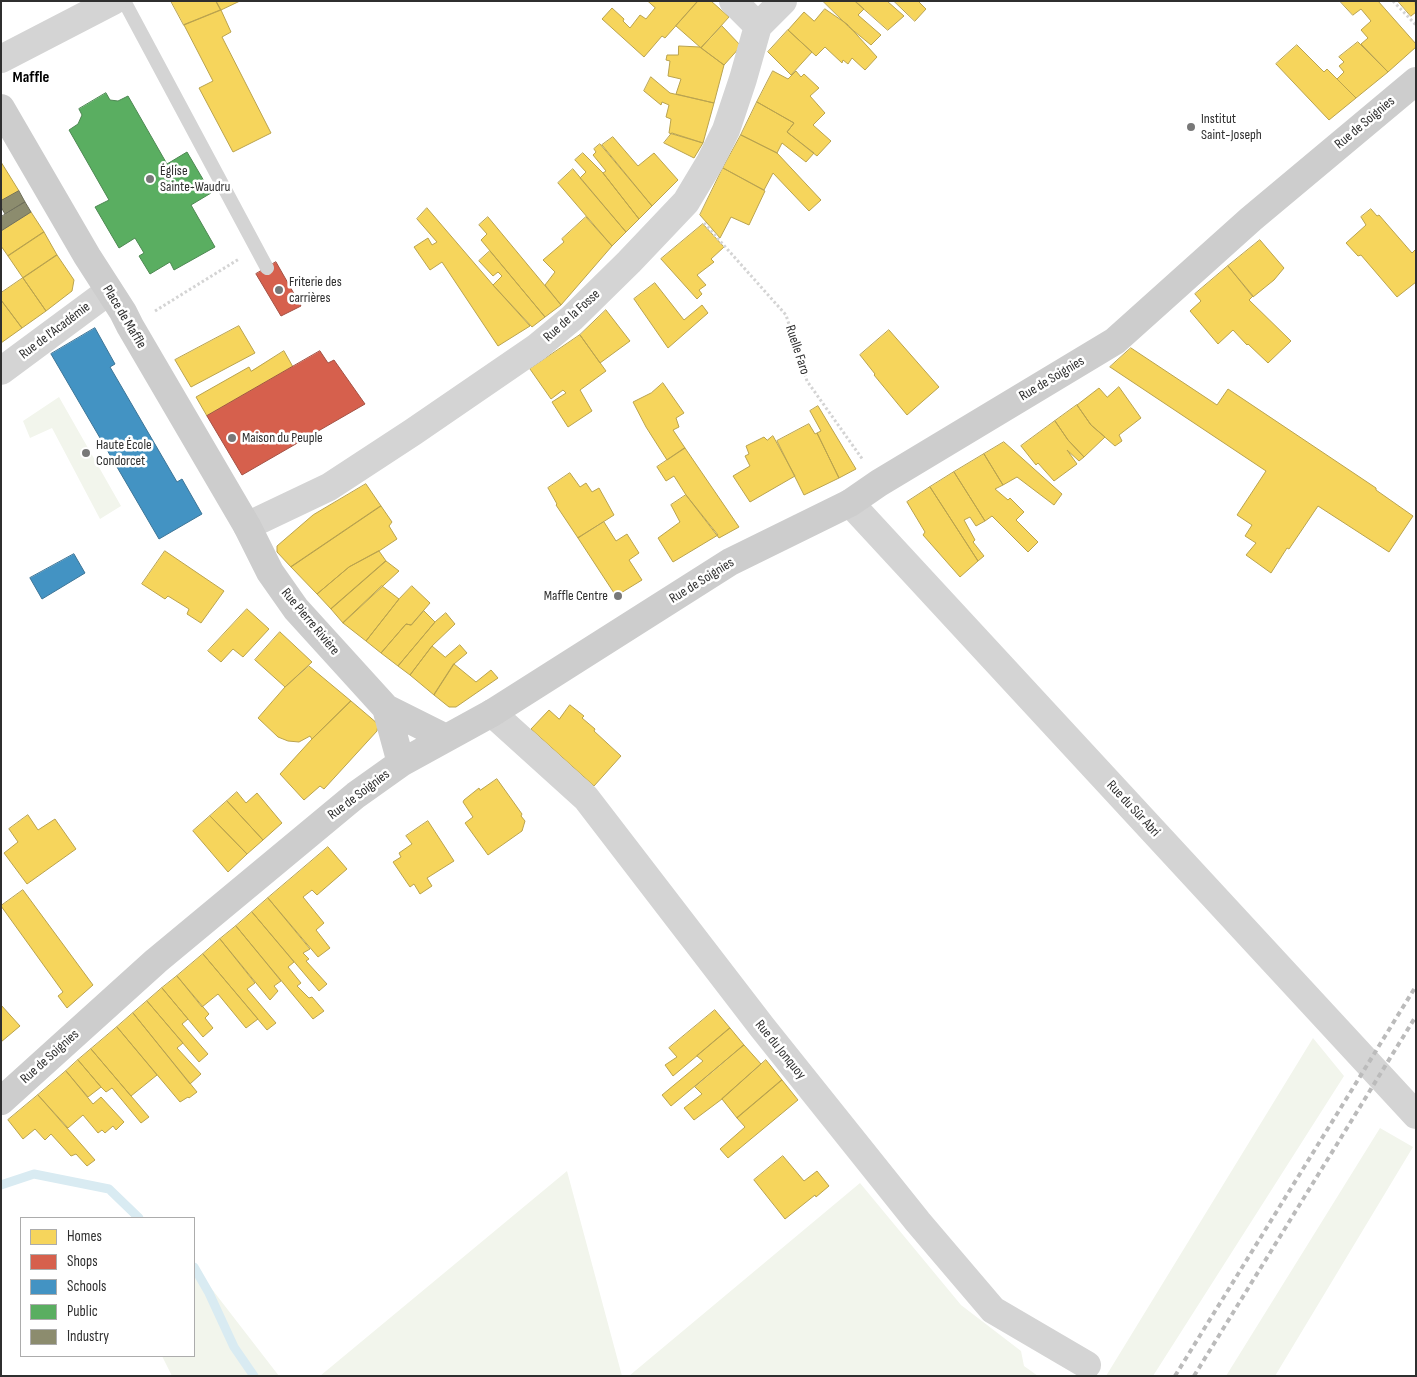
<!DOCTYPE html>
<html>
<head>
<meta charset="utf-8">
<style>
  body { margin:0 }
  #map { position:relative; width:1417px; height:1377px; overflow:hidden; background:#fff; font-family:"Sofia Sans Condensed",sans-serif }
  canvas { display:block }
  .frame { position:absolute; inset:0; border:2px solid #2f2f2f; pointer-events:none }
  .legend { position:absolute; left:20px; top:1217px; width:175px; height:140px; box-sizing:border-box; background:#fff; border:1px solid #acacac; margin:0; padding:6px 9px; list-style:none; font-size:15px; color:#2f2f2f }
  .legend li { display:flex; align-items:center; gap:10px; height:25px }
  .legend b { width:25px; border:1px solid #acacac }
</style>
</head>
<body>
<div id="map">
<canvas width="1417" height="1377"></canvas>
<div class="frame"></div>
<ul class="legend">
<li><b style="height:14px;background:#f6d55c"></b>Homes</li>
<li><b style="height:14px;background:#d6604d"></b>Shops</li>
<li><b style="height:14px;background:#4393c3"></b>Schools</li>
<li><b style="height:14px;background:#5aae61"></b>Public</li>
<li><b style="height:14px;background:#8c8c6e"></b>Industry</li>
</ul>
</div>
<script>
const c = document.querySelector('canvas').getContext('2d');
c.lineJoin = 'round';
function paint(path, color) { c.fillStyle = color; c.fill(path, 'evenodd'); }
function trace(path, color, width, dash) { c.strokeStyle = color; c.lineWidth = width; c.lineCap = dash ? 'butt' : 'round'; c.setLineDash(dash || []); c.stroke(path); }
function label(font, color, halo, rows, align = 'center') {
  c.font = font + ' "Sofia Sans Condensed",sans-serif'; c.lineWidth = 5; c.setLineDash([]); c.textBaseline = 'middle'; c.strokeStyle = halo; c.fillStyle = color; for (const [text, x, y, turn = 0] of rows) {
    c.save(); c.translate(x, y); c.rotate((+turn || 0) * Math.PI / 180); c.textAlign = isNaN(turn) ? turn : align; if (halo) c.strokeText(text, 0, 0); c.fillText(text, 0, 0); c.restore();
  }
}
const green = new Path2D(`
  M 59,397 L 121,506 L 100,519 L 52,428 L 30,438 L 23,421 Z
  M 1313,1038 L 1344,1076 L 1153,1376 L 1106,1376 Z
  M 1380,1128 L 1413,1147 L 1275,1376 L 1226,1376 Z
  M 567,1171 L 622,1376 L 320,1376 Z
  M 860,1183 L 961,1305 L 1021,1351 L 1024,1366 L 1038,1376 L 629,1376 Z
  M 194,1266 L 279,1376 L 172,1376 L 162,1356 L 194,1356 Z`);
const homes = new Path2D(`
  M 171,1 L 216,1 L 221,10 L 184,25 Z
  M 216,1 L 240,1 L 221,10 Z
  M 648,1 L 698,1 L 665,38 L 662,36 L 644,57 L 602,19 L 612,8 L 624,19 L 623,21 L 630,28 L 640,15 L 646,19 L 655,8 Z
  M 698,1 L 711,1 L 729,17 L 701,48 L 676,26 Z
  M 823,1 L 855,1 L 864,9 L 858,15 L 881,35 L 871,45 L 849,27 Z
  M 855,1 L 887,1 L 904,16 L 888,30 Z
  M 894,1 L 918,1 L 926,9 L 915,21 Z
  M 1340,1 L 1378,1 L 1416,44 L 1416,47 L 1388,72 L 1361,44 L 1368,38 L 1361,30 L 1371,21 L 1361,9 L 1353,15 Z
  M 1398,1 L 1415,1 L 1416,12 L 1411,16 Z
  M 825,9 L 847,24 L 877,57 L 865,70 L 852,58 L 848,64 L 843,60 L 842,63 L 825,47 L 816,56 L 788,30 L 804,12 L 814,21 Z
  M 221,10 L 231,32 L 222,37 L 271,133 L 233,152 L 199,88 L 213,81 L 184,25 Z
  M 722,26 L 741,46 L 724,65 L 701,48 Z
  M 788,30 L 812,52 L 791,75 L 768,52 Z
  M 1358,42 L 1388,72 L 1356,98 L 1337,79 L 1344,72 L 1339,66 L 1344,62 L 1339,57 Z
  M 1297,45 L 1324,72 L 1327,69 L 1356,98 L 1329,120 L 1276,64 Z
  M 679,46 L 700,47 L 724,65 L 714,103 L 676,94 L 681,79 L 668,76 L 670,61 L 666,60 L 667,55 L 678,55 Z
  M 773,71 L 788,79 L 796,71 L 801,77 L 804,74 L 819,88 L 810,96 L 825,113 L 813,125 L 831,141 L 817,156 L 787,132 L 794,123 L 757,102 Z
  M 651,77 L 670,93 L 714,103 L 703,143 L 669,133 L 671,119 L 666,117 L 669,105 L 662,102 L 661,105 L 644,91 Z
  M 757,102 L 794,123 L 787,132 L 814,153 L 806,162 L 782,143 L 777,153 L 741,135 Z
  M 672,133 L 703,143 L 694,158 L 664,143 Z
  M 741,135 L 777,153 L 821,200 L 809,211 L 773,173 L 764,190 L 723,168 Z
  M 613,137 L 638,166 L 654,153 L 678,180 L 652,206 L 602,145 Z
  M 600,144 L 652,206 L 639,219 L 603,173 L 606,171 L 593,155 L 596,152 L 594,149 Z
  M 583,153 L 603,173 L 639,219 L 626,232 L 580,178 L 586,172 L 575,160 Z
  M 1,162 L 19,191 L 1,201 Z
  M 723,168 L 765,191 L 749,225 L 731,217 L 720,238 L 700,215 Z
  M 573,169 L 626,232 L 612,246 L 558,183 Z
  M 427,208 L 493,285 L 530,326 L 498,346 L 442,262 L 430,270 L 414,247 L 428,238 L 432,245 L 437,242 L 417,219 Z
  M 1371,209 L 1377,216 L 1379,215 L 1412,253 L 1416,249 L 1416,282 L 1397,297 L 1361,255 L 1358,256 L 1346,243 L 1366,225 L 1361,217 Z
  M 31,212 L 44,232 L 8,256 L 1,246 L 1,231 Z
  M 488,217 L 561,305 L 545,317 L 481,240 L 487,234 L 479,225 Z
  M 586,217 L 612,246 L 561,305 L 545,285 L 555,272 L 543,260 L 564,242 L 562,239 Z
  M 703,224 L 724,247 L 711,259 L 714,262 L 697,275 L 706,285 L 699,290 L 702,294 L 697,299 L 661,259 Z
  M 44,232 L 57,255 L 23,278 L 8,256 Z
  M 1260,240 L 1284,268 L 1274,280 L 1253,297 L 1228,266 Z
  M 490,251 L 545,317 L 532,327 L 493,285 L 502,276 L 498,272 L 493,276 L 479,261 Z
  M 57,255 L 74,280 L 72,291 L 46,311 L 23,278 Z
  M 1228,266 L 1253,296 L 1249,300 L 1291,341 L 1268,363 L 1248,344 L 1247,345 L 1233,330 L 1218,344 L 1190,311 L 1201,301 L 1195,294 Z
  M 23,278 L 46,311 L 22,328 L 1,300 L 1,293 Z
  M 655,283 L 684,320 L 702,305 L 708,313 L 668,348 L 634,299 Z
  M 1,300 L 22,328 L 1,343 Z
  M 606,310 L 630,341 L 600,363 L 580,335 Z
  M 239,326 L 255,353 L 191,387 L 175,360 Z
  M 889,330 L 939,387 L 907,415 L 874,375 L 875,374 L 860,355 Z
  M 580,335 L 606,371 L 580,390 L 592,411 L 568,427 L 552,402 L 566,393 L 563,390 L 551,399 L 530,369 Z
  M 1131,348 L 1217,405 L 1228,389 L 1376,488 L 1376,490 L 1413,516 L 1389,552 L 1318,506 L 1289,549 L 1287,548 L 1271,573 L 1246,555 L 1256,543 L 1245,536 L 1252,525 L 1237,515 L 1266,471 L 1110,367 Z
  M 284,351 L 293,367 L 207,416 L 196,397 L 249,367 L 251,371 Z
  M 663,383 L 684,413 L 676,418 L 679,427 L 673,430 L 685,448 L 667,460 L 646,427 L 633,402 L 651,393 Z
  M 1119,387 L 1141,418 L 1119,435 L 1122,441 L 1115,446 L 1091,425 L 1077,405 L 1099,388 L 1107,397 Z
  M 1077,405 L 1091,425 L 1105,437 L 1084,457 L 1068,440 L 1055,421 Z
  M 818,406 L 856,469 L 839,478 L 817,433 L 821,431 L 810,411 Z
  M 1055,421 L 1068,440 L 1084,457 L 1079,461 L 1067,450 L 1077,464 L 1054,481 L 1038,463 L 1036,465 L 1021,446 Z
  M 809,424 L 815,434 L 817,433 L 839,478 L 804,495 L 777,441 Z
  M 773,436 L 795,476 L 750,502 L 733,476 L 750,466 L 745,456 L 749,454 L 746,446 L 764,437 L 767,440 Z
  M 1004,442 L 1062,494 L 1054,505 L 1017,477 L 1003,485 L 984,454 Z
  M 685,448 L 739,527 L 719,538 L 686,495 L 674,476 L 666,481 L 657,467 Z
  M 984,454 L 1003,485 L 995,489 L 1008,500 L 1010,498 L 1024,512 L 1016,520 L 1038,542 L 1028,552 L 992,516 L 985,521 L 954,472 Z
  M 954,472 L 985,521 L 976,526 L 970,517 L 964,520 L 975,540 L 973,542 L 984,556 L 978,561 L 930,487 Z
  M 570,473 L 580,487 L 586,483 L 592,492 L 599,488 L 614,515 L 578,538 L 556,505 L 557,504 L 548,488 Z
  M 366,484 L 381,506 L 291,567 L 277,552 L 277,546 L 313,515 Z
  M 930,487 L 978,561 L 960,577 L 923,535 L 925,532 L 907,502 Z
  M 686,495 L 718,535 L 673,562 L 658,538 L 680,522 L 671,505 Z
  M 381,506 L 392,522 L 389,526 L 397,539 L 379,551 L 349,567 L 317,594 L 291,567 Z
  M 604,522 L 616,541 L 627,534 L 639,553 L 629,560 L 642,580 L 616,596 L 578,538 Z
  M 165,551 L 224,591 L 201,623 L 187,614 L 189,609 L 168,596 L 165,599 L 142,584 Z
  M 379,551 L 386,561 L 331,609 L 317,594 L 349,567 Z
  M 386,561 L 399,571 L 343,623 L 331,609 Z
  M 382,586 L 399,599 L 366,641 L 343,623 Z
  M 412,586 L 430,603 L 411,625 L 406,624 L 381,653 L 366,641 L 399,599 Z
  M 247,609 L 269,629 L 243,657 L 233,649 L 221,662 L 208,651 Z
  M 424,611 L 435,622 L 398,666 L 381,653 L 406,624 L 411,625 Z
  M 446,613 L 455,624 L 432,646 L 410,675 L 398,666 L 435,622 Z
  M 280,632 L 312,662 L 285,687 L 255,660 Z
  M 460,645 L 467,653 L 454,664 L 434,695 L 410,675 L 432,646 L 445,657 Z
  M 454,664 L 476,682 L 491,670 L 498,678 L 456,707 L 449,707 L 434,695 Z
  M 309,666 L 351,701 L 312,739 L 310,736 L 299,742 L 288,741 L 278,737 L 258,718 L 285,687 Z
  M 351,701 L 378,724 L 377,731 L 324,789 L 320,786 L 304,800 L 280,774 L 312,739 Z
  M 570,705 L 584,716 L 582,718 L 595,729 L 594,731 L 621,756 L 594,786 L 531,729 L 549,710 L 559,719 Z
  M 497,779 L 522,814 L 521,816 L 525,821 L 522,831 L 488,855 L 465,823 L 473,817 L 463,802 L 464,800 L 479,788 L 480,790 Z
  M 237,792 L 246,803 L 257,793 L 282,823 L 263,840 L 227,801 Z
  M 227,801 L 263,840 L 247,854 L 210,816 Z
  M 28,815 L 38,830 L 55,819 L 76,849 L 27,884 L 4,853 L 18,842 L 9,829 Z
  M 210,816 L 247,854 L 228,872 L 193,831 Z
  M 428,821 L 454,861 L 427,878 L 432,886 L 420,894 L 414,884 L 410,887 L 393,862 L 401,857 L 399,853 L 412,844 L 406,836 Z
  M 328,847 L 347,869 L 317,895 L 312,890 L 303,897 L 324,923 L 316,930 L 330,948 L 318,957 L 268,898 Z
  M 23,890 L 93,985 L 67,1008 L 58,996 L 63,992 L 1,906 Z
  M 268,898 L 310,949 L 303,953 L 309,959 L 306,961 L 327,984 L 319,991 L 252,912 Z
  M 252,912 L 294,962 L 288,967 L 301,983 L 297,986 L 309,998 L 312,997 L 324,1011 L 313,1019 L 236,926 Z
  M 236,926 L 281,981 L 274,986 L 278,991 L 270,1000 L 220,939 Z
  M 220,939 L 255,983 L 247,989 L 276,1023 L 267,1030 L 203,954 Z
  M 203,954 L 258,1019 L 246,1028 L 218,994 L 202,1007 L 177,976 Z
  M 177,976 L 209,1014 L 205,1018 L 213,1028 L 203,1037 L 162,988 Z
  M 162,988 L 188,1019 L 182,1024 L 208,1054 L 199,1062 L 147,1001 Z
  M 147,1001 L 183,1043 L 177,1048 L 201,1074 L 190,1084 L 133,1013 Z
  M 1,1005 L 20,1026 L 1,1042 Z
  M 715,1010 L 730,1028 L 673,1076 L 665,1065 L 677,1057 L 669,1048 Z
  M 133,1013 L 197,1092 L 189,1098 L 188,1097 L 180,1102 L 117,1027 Z
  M 117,1027 L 157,1075 L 131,1096 L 91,1049 Z
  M 730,1028 L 744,1045 L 671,1106 L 662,1095 L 703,1061 L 697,1056 Z
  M 744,1045 L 761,1064 L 722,1099 L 694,1120 L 684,1108 L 702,1094 L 695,1087 Z
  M 91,1049 L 131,1096 L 149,1117 L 141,1123 L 112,1088 L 106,1092 L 101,1087 L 78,1060 Z
  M 78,1060 L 101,1087 L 88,1097 L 66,1071 Z
  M 766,1060 L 782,1080 L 737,1118 L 722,1099 Z
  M 66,1071 L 93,1104 L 101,1097 L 124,1122 L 116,1130 L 113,1126 L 105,1133 L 102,1130 L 98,1133 L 83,1115 L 68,1128 L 38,1095 Z
  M 782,1080 L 798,1100 L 728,1158 L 720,1149 L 745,1127 L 737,1118 Z
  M 38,1095 L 95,1160 L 87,1166 L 76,1154 L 71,1156 L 51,1134 L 45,1140 L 35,1129 L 23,1139 L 8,1120 Z
  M 783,1156 L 804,1181 L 817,1171 L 829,1186 L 816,1197 L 815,1195 L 785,1219 L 754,1180 Z`);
const shops = new Path2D(`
  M 276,262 L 301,306 L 281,316 L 256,274 Z
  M 320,351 L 328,363 L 334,360 L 365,404 L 242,475 L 207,416 Z`);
const schools = new Path2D(`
  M 95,328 L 115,364 L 110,367 L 177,482 L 182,479 L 202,514 L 159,539 L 51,354 Z
  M 74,554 L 85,573 L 42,599 L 30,578 Z`);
const public = new Path2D(`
  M 106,93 L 110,100 L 118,101 L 128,96 L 167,164 L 187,152 L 211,193 L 191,205 L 215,247 L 174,270 L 170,262 L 150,274 L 139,256 L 144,253 L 135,238 L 119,248 L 95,207 L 109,200 L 69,130 L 78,124 L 82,115 L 79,109 Z`);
const industry = new Path2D(`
  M 19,191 L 25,202 L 5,214 L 1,207 L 1,201 Z
  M 25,202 L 31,212 L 1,231 L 1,217 Z`);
const stream = new Path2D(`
  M 1,1185 L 34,1174 L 109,1189 L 139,1218
  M 194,1267 L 209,1293 L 234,1347 L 254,1376`);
const path = new Path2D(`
  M 1393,1 L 1416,25
  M 704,223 L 786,315 L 807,381 L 863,460
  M 155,311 L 239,259`);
const lane = new Path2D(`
  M 124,1 L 267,268`);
const street = new Path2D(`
  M 733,1 L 758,26
  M 1,59 L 113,1
  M 1,371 L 109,291
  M 850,503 L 1416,1115
  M 247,526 L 329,487 L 413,432 L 537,347 L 572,318 L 629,262 L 686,202 L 710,162 L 726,130 L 743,79 L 758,26 L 783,1
  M 492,713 L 586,798 L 762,1027 L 918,1222 L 993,1310 L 1087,1365`);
const secondary = new Path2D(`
  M 1,108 L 87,256 L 123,312 L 130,326 L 247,526 L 270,572 L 296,609 L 386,708 L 446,738
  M 386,708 L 401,763
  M 1,1101 L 156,961 L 356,795 L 401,763 L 492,713 L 730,562 L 850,503 L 879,483 L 1115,341 L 1251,219 L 1416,81`);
const rail = new Path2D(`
  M 1175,1376 L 1416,986
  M 1194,1376 L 1416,1016`);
const markers = [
  [1191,127,5,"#787878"],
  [150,179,5,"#787878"],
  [279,290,5,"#787878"],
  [232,438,5,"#787878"],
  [86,453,5,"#787878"],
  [618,596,5,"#787878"]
];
const poiNames = [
  ["Institut",1201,119],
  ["Saint-Joseph",1201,135],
  ["Église",160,171],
  ["Sainte-Waudru",160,187],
  ["Friterie des",289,282],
  ["carrières",289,298],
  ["Maison du Peuple",242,438],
  ["Haute École",96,445],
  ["Condorcet",96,461],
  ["Maffle Centre",608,596,"right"]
];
const streetNames = [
  ["Rue de Soignies",1365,123,-40],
  ["Rue de la Fosse",572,316,-42],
  ["Place de Maffle",124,317,59],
  ["Rue de l'Académie",55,331,-37],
  ["Ruelle Faro",797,350,72],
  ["Rue de Soignies",1052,379,-31],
  ["Rue de Soignies",702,581,-32],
  ["Rue Pierre Rivière",310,622,50],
  ["Rue de Soignies",359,795,-37],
  ["Rue du Sûr Abri",1133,809,47],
  ["Rue du Jonquoy",780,1050,51],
  ["Rue de Soignies",50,1057,-42]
];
const quarterNames = [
  ["Maffle",31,78]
];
paint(green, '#f2f5ec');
paint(homes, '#f6d55c');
trace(homes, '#baa34e', 1);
paint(shops, '#d6604d');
trace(shops, '#a45144', 1);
paint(schools, '#4393c3');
trace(schools, '#3d7597', 1);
paint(public, '#5aae61');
trace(public, '#4d8852', 1);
paint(industry, '#8c8c6e');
trace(industry, '#70705b', 1);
trace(stream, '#d9ebf2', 9);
trace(path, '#d4d4d4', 3, [2.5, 2.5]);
trace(lane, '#d4d4d4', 14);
trace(street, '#d4d4d4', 28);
trace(secondary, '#cdcdcd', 28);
trace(rail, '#bbb', 4, [5, 4]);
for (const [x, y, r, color] of markers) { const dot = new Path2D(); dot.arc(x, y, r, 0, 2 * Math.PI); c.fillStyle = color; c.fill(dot); trace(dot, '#fff', 2); }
label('14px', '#2f2f2f', '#fff', poiNames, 'left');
label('14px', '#2f2f2f', '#fff', streetNames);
label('bold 16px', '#000', '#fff', quarterNames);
</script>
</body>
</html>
